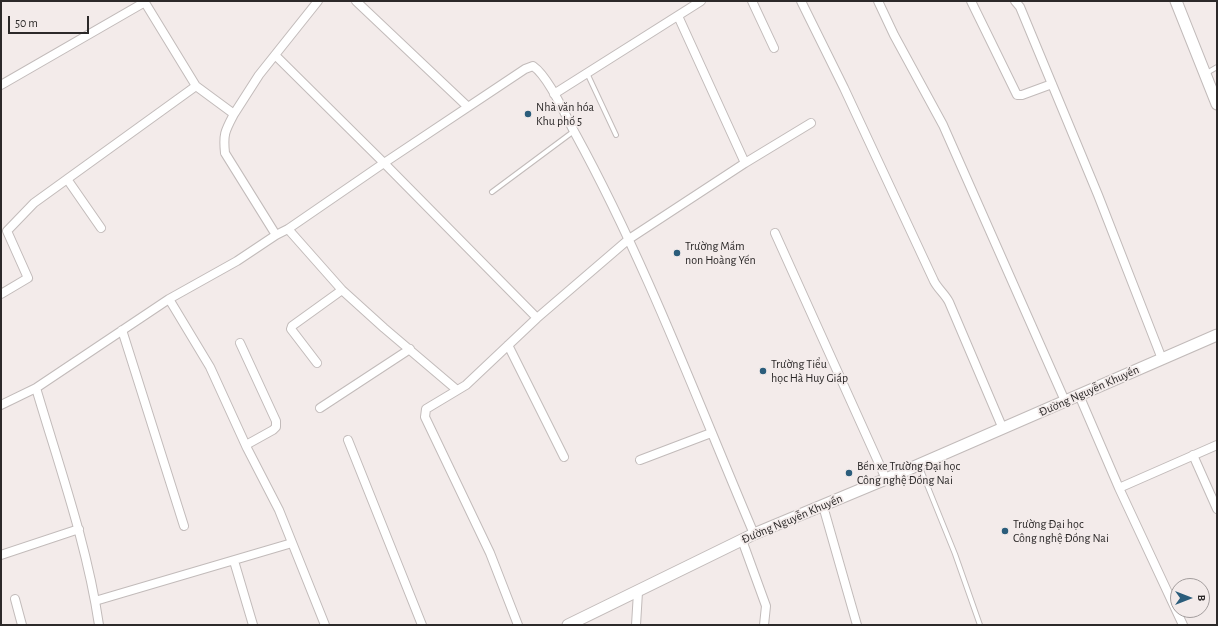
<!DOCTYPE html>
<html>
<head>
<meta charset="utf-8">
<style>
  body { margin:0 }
  #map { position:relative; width:1218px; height:626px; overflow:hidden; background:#f3ebea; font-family:"Alegreya Sans",sans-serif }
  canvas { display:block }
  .frame { position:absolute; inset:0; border:2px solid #2c2929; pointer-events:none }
  .north { position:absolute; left:1170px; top:578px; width:40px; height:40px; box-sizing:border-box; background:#f3ebea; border:1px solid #a39d9d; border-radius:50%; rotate:90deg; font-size:11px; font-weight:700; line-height:16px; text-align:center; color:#2c2929 }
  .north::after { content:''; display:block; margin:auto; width:14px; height:18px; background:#2b5d7b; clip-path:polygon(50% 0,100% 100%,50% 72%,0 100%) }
  .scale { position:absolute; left:8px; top:16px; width:81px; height:18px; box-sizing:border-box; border:2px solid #2c2929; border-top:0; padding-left:5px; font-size:12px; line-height:14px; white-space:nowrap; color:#2c2929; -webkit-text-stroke:3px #f3ebea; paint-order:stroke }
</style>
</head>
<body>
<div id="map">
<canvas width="1218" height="626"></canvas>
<div class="frame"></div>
<div class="north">B</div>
<div class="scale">50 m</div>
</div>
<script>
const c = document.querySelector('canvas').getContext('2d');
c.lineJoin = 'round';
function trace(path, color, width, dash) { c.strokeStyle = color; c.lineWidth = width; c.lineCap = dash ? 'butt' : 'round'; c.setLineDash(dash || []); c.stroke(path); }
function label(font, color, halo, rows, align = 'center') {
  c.font = font + ' "Alegreya Sans",sans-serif'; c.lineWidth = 3.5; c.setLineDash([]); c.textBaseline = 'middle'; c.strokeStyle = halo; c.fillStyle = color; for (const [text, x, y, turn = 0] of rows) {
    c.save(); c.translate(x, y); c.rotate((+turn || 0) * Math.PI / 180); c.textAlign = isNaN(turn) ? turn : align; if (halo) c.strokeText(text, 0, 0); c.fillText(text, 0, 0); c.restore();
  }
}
const service = new Path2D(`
  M 587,73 L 616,135
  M 1205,74 L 1217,67
  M 492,192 L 574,131
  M 919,465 L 955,554 L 980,625`);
const minor = new Path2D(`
  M 144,1 L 196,86
  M 356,1 L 468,107
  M 752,1 L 774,48
  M 801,1 L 844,88 L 934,281 C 938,289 945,294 949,302 L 1003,429
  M 878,1 L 894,35 L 943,125 L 1065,401
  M 971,1 L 1017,95 L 1022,95 L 1052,84
  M 1015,1 L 1020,7 L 1098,195 L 1162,359
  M 678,16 L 745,163
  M 275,55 L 384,163 L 537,318
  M 1,85 L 145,2
  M 554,94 L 701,1
  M 234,114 C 225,131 223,134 225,153 L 276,235
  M 67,179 L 101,228
  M 288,229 L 342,290 L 384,328 L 457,390
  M 775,233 L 886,479
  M 1,294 L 28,278 L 7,231 L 34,203 L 196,86 L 234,114 L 259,75 L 318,1
  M 169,299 L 210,367 L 247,448 L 279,510 L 325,625
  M 122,330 L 184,526
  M 240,343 L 276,421 L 276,427 L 273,430 L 246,445
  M 508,345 L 564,457
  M 317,363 L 291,329 L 292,326 L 342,290
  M 36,388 C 59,466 87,544 99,625
  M 1079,395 L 1119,488 L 1183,625
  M 1,405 L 36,388 L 169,299 L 237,261 L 276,235 L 288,229 L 384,163 L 525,69 L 533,66 C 549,77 566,117 576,135 C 646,263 697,400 754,534
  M 320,408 L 410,349
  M 348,440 L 422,625
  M 1193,455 L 1217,509
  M 640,460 L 711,433
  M 1119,488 L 1217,445
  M 823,506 L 857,625
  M 742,540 L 766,606 L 764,625
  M 1,555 L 79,529
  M 234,561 L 253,625
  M 15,599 L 22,625
  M 95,601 L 292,543
  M 518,625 L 490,553 L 425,417 L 426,409 L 466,385 L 537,318 L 629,239 L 745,163 L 811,123
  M 636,625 L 638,592`);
const tertiary = new Path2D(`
  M 1176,1 L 1217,104
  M 568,625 L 754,534 L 886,479 L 1217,335`);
const markers = [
  [528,114,4,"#2b5d7b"],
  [677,253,4,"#2b5d7b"],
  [763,371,4,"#2b5d7b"],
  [849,473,4,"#2b5d7b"],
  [1005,531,4,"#2b5d7b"]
];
const poiNames = [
  ["Nhà văn hóa",536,107],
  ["Khu phố 5",536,121],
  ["Trường Mầm",685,246],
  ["non Hoàng Yến",685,260],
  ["Trường Tiểu",771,364],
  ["học Hà Huy Giáp",771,378],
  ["Bến xe Trường Đại học",857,466],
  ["Công nghệ Đồng Nai",857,480],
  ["Trường Đại học",1013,524],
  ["Công nghệ Đồng Nai",1013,538]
];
const streetNames = [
  ["Đường Nguyễn Khuyến",1089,391,-24],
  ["Đường Nguyễn Khuyến",792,519,-23]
];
trace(service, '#c2bbba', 6);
trace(minor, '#c2bbba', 10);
trace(tertiary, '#c2bbba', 13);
trace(service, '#fff', 4);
trace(minor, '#fff', 8);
trace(tertiary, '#fff', 11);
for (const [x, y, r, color] of markers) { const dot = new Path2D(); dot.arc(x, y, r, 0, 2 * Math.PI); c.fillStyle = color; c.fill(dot); trace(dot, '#f3ebea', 1.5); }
label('12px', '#2c2929', '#f3ebea', poiNames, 'left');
label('12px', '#2c2929', '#f3ebea', streetNames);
</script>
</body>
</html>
